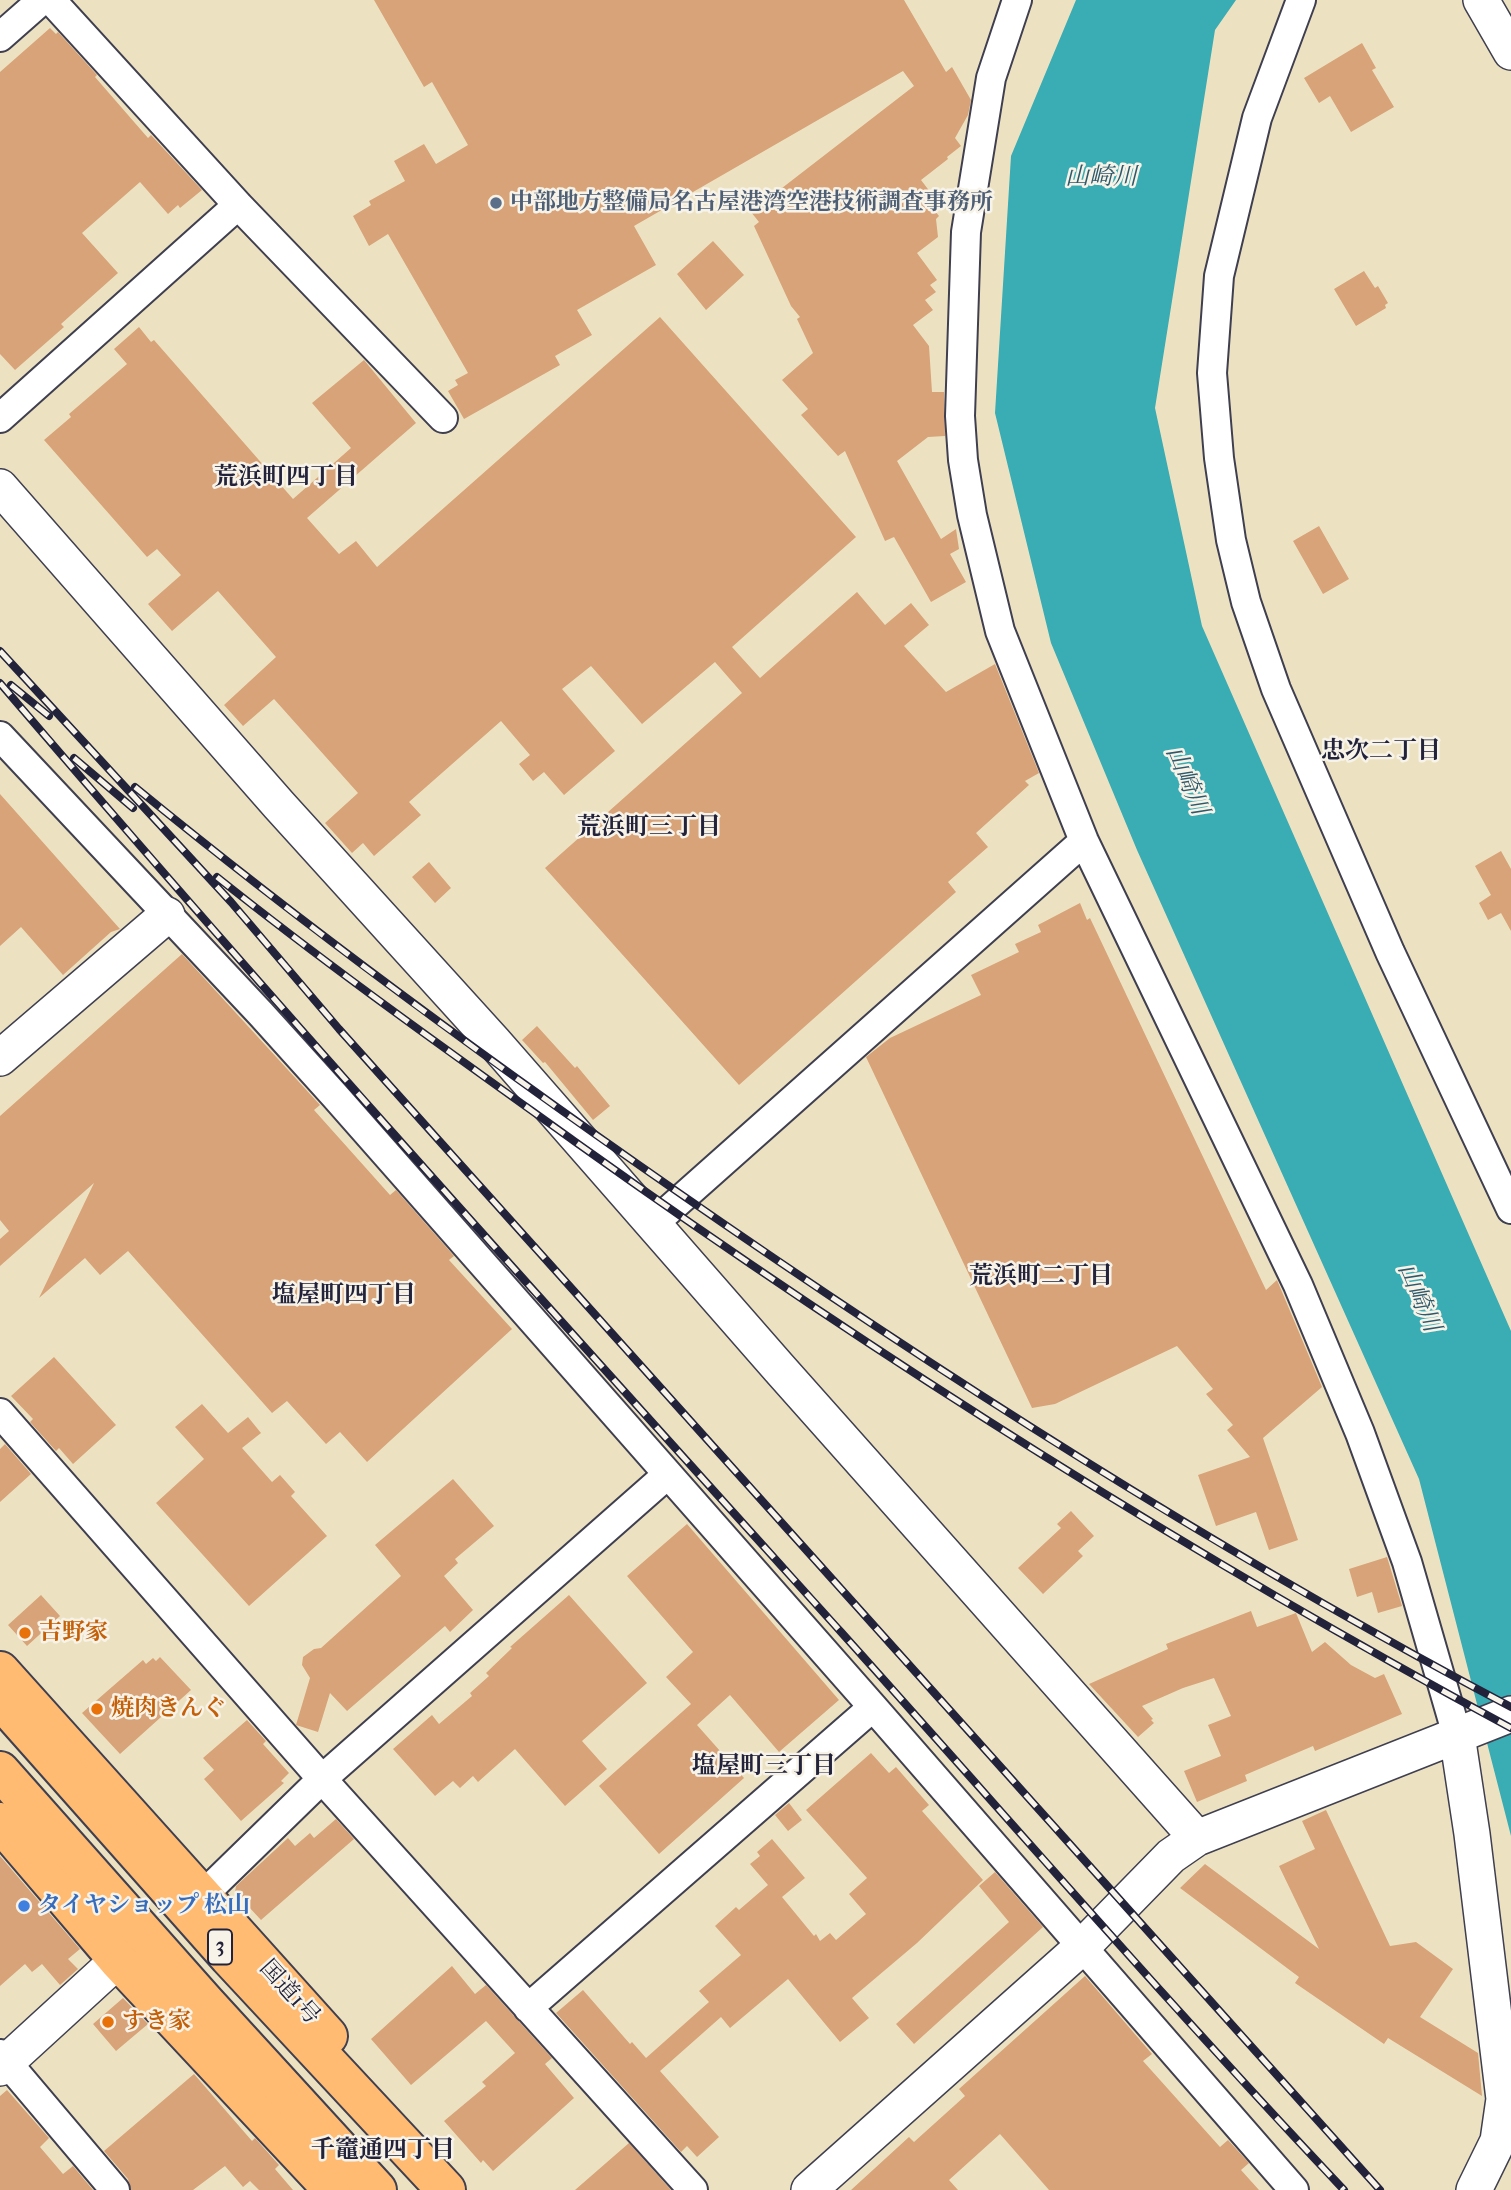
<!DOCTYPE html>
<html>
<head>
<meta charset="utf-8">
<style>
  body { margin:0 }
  canvas { display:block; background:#ece2c2 }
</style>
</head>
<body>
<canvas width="1511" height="2190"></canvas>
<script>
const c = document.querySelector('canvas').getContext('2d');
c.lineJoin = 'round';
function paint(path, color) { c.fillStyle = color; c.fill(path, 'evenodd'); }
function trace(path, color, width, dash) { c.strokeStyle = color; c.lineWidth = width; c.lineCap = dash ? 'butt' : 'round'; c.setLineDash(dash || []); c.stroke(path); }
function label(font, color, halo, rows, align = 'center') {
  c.font = font + ' "IM FELL French Canon","Noto Serif JP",serif'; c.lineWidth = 5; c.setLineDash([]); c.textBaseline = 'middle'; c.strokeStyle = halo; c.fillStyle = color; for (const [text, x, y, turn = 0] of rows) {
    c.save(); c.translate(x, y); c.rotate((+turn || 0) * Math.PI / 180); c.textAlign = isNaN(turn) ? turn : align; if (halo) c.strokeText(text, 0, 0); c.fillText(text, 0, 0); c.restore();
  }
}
const water = new Path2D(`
  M 1076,0 L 1236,0 L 1215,30 L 1155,408 L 1202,626 L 1511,1331 L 1511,1836 L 1419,1479 L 1137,850 L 1051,643 L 995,413 L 1011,156 Z`);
const building = new Path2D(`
  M 374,0 L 904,0 L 946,72 L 952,67 L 971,100 L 968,115 L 955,138 L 961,146 L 947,157 L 948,159 L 921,180 L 934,197 L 928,202 L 939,216 L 936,219 L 938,237 L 917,253 L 937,280 L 930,285 L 936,292 L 925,300 L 933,310 L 913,325 L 929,346 L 932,392 L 944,392 L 945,436 L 928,437 L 897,461 L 941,539 L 956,529 L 959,549 L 950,554 L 966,582 L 931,602 L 894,537 L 885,541 L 845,451 L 838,456 L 801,415 L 808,409 L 782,380 L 813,353 L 797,319 L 800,317 L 791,306 L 754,226 L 759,222 L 751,212 L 914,86 L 903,71 L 634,226 L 656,265 L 577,310 L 592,335 L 555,356 L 560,365 L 464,419 L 448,391 L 458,385 L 455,380 L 468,373 L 388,234 L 369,246 L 353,216 L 371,205 L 369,201 L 405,181 L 394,161 L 424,144 L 436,164 L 468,145 L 432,82 L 424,87 Z
  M 50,28 L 56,34 L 58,32 L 97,75 L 95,77 L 148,138 L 151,135 L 202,190 L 180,208 L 178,205 L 168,214 L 140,182 L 82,233 L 118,273 L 61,324 L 64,327 L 15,370 L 0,354 L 0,72 Z
  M 1362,43 L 1376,68 L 1372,70 L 1394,107 L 1351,132 L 1330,96 L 1319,103 L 1304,78 Z
  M 713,241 L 744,275 L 706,310 L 677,274 Z
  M 1364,271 L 1375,288 L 1378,286 L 1388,303 L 1385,305 L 1386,308 L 1356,326 L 1334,289 Z
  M 660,317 L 856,537 L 732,647 L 760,678 L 857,592 L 885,625 L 911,603 L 929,625 L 904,646 L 946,692 L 995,664 L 1039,773 L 1025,781 L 1029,785 L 976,833 L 988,847 L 948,882 L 956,892 L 739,1085 L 545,868 L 742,693 L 715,662 L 642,724 L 591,666 L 562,689 L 615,751 L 564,795 L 544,772 L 533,781 L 519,764 L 530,755 L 501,721 L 409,802 L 421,815 L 374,856 L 363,843 L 352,853 L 325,823 L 358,793 L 274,699 L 243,726 L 224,705 L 276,657 L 218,591 L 172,631 L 148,604 L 181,575 L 157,549 L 147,557 L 44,440 L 71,417 L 69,414 L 127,364 L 114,349 L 139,327 L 151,342 L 154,340 L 293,499 L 351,448 L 312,403 L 364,360 L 416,423 L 307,518 L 339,554 L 356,541 L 377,567 Z
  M 1319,526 L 1349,579 L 1323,594 L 1293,541 Z
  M 0,794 L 120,929 L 111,932 L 63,975 L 21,927 L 0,946 Z
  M 1501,851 L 1511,869 L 1511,931 L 1501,913 L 1488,920 L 1479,903 L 1491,895 L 1475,866 Z
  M 429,862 L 451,888 L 435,903 L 412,877 Z
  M 1080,903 L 1087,920 L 1090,918 L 1266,1290 L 1277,1280 L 1322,1387 L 1263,1438 L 1298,1540 L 1269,1550 L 1256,1512 L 1216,1526 L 1198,1475 L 1250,1457 L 1227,1430 L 1233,1425 L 1206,1394 L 1213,1389 L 1177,1346 L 1055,1404 L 1032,1408 L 866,1057 L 890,1038 L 981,995 L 971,975 L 1019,952 L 1015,944 L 1041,932 L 1038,925 Z
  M 182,954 L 320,1105 L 314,1110 L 390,1195 L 396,1190 L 454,1256 L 449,1260 L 512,1329 L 367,1462 L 340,1432 L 326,1444 L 287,1401 L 272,1413 L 128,1251 L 100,1275 L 85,1258 L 39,1298 L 94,1183 L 0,1266 L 0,1239 L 9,1231 L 0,1220 L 0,1116 Z
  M 537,1026 L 575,1068 L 577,1066 L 610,1106 L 593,1120 L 545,1062 L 543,1063 L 522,1040 Z
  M 54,1357 L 116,1425 L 73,1464 L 59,1448 L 56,1451 L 30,1422 L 33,1419 L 11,1396 Z
  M 202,1404 L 228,1433 L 248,1417 L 261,1433 L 242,1448 L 272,1482 L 280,1475 L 295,1492 L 291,1496 L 327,1536 L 249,1606 L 156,1503 L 204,1459 L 175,1427 Z
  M 5,1444 L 31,1474 L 0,1502 L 0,1449 Z
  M 453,1479 L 494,1526 L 455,1559 L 458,1563 L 444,1576 L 473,1610 L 450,1632 L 445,1626 L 347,1711 L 330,1693 L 318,1732 L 296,1725 L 310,1678 L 302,1665 L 303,1657 L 314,1649 L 321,1648 L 401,1576 L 375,1545 Z
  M 1071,1511 L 1094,1536 L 1078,1551 L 1083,1556 L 1043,1594 L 1018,1568 L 1061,1528 L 1057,1524 Z
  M 687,1524 L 839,1700 L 779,1752 L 730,1695 L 697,1725 L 744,1778 L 659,1854 L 599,1786 L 691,1704 L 666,1677 L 693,1652 L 627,1576 Z
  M 1387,1557 L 1402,1606 L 1378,1613 L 1372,1592 L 1357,1597 L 1349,1569 Z
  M 41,1595 L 60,1616 L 27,1646 L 8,1625 Z
  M 569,1595 L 647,1683 L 582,1741 L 607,1769 L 565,1806 L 515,1749 L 478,1782 L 473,1776 L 460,1788 L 453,1781 L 435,1796 L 393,1749 L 432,1715 L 439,1724 L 472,1696 L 470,1693 L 489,1676 L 486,1673 L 512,1648 L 510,1647 Z
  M 1251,1611 L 1257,1627 L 1296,1613 L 1312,1652 L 1325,1642 L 1351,1665 L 1375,1678 L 1384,1674 L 1402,1714 L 1315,1751 L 1313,1746 L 1245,1775 L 1247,1781 L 1197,1802 L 1184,1771 L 1221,1756 L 1208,1725 L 1231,1716 L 1214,1678 L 1183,1688 L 1142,1706 L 1153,1719 L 1151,1720 L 1154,1723 L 1138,1737 L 1089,1684 L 1168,1649 L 1166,1644 Z
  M 160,1657 L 191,1690 L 120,1754 L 82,1713 L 143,1660 L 146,1664 L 153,1658 L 156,1661 Z
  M 247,1720 L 266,1741 L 263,1744 L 289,1773 L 281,1781 L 284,1783 L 241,1821 L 204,1779 L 214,1770 L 203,1758 Z
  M 871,1753 L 889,1773 L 896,1767 L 929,1805 L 922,1811 L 983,1880 L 917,1943 L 852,1998 L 869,2018 L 840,2042 L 788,1979 L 730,2028 L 721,2017 L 660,2071 L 719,2137 L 697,2157 L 687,2146 L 681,2152 L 556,2013 L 583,1990 L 630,2044 L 632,2042 L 646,2058 L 709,2002 L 699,1991 L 741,1955 L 715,1926 L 736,1907 L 739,1910 L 768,1885 L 750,1864 L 760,1856 L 757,1852 L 772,1839 L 805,1878 L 782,1897 L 814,1936 L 816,1934 L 820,1941 L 830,1933 L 836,1940 L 866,1914 L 849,1894 L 867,1878 L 806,1810 Z
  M 789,1803 L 802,1820 L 788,1831 L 775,1815 Z
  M 1326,1810 L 1390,1946 L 1416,1942 L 1453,1969 L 1420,2017 L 1478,2053 L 1482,2096 L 1388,2038 L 1384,2044 L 1295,1983 L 1299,1977 L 1180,1888 L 1205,1864 L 1319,1949 L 1279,1866 L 1315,1849 L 1302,1821 Z
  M 336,1819 L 354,1839 L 261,1920 L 235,1892 L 236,1886 L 288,1838 L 295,1846 L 310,1833 L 314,1838 Z
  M 0,1856 L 80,1949 L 68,1959 L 78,1969 L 60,1985 L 42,1964 L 32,1972 L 25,1964 L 0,1986 Z
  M 995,1872 L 1043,1927 L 914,2044 L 896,2024 L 1009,1922 L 979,1886 Z
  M 452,1966 L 475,1994 L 486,1985 L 552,2058 L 545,2064 L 574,2098 L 493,2171 L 483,2160 L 481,2163 L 444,2121 L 486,2086 L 482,2082 L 515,2053 L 486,2021 L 411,2085 L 371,2039 Z
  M 1085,1976 L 1152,2054 L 1143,2061 L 1220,2147 L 1228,2140 L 1249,2163 L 1241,2170 L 1259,2190 L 1049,2190 L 1000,2134 L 949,2180 L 958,2190 L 851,2190 L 909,2137 L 914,2142 L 965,2096 L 959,2089 Z
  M 123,1998 L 148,2024 L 116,2051 L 93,2024 Z
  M 194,2074 L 252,2141 L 255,2138 L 279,2165 L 275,2169 L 293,2190 L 259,2190 L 250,2181 L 243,2187 L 225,2166 L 193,2190 L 131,2190 L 128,2179 L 104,2151 Z
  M 7,2090 L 49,2138 L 40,2147 L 63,2174 L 73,2166 L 93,2190 L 0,2190 L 0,2096 Z
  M 629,2143 L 671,2190 L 575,2190 Z`);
const minor = new Path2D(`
  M 51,0 L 238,205 L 443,418
  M 1017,0 L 991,78 L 966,232 L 960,416 L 963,460 L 972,515 L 1000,631 L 1084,841 L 1298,1285 L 1360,1433 L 1407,1562 L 1457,1735
  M 1301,0 L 1257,118 L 1219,276 L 1212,373 L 1219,458 L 1231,540 L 1246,602 L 1276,689 L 1390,952 L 1511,1209
  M 0,37 L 42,0
  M 0,418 L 238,205
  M 0,736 L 261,1014 L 335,1096 L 873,1707 L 1294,2190
  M 653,1224 L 1084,841
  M 0,1413 L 322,1779 L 693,2190
  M 202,1896 L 322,1779 L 667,1475
  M 528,2008 L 873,1707
  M 0,2054 L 115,2190`);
const tertiary = new Path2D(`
  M 1481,0 L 1511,52
  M 0,487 L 279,805 L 494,1042 L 779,1368 L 1197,1838
  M 0,1058 L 167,915
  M 1457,1735 L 1472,1834 L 1504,2099 L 1498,2141 L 1474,2190
  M 0,2068 L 118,1960
  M 809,2190 L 1083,1946 L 1171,1856 L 1197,1838 L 1511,1714`);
const trunk = new Path2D(`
  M 0,1671 L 328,2036
  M 0,1822 L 118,1960 L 333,2190`);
const motorway = new Path2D(`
  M 0,1699 L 229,1957 L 446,2190
  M 0,1771 L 205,2002 L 377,2190`);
const rail = new Path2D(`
  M 0,651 L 231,902 L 339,1029 L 1380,2190
  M 0,683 C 274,1004 558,1318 841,1632 C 1008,1818 1172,2008 1344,2190
  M 11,685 L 49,716
  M 74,758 L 133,808
  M 135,787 C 324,942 522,1085 724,1224 C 977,1398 1239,1563 1511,1707
  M 217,877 C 332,969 454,1055 574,1141 C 874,1355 1186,1553 1511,1728`);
const markers = [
  [496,203,7,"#5c6f8a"],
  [25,1633,7,"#e8710a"],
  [97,1709,7,"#e8710a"],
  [24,1906,7,"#3f7fe0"],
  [108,2022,7,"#e8710a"]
];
const shields = [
  [220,1947,24]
];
const shieldNames = [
  ["3",220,1947]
];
const serviceNames = [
  ["中部地方整備局名古屋港湾空港技術調査事務所",510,203]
];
const foodNames = [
  ["吉野家",39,1633],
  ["焼肉きんぐ",111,1709],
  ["すき家",122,2022]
];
const shopNames = [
  ["タイヤショップ 松山",38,1906]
];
const streetNames = [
  ["国道1号",289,1993,48]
];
const waterNames = [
  ["山崎川",1101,178],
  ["山崎川",1186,781,67],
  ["山崎川",1418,1298,67]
];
const neighbourhoodNames = [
  ["荒浜町四丁目",286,478],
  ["忠次二丁目",1381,752],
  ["荒浜町三丁目",649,828],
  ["荒浜町二丁目",1041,1277],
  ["塩屋町四丁目",344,1296],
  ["塩屋町三丁目",764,1767],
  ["千竈通四丁目",383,2151]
];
paint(water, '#3aacb3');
paint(building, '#d8a378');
trace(minor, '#403f4f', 32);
trace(tertiary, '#403f4f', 38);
trace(trunk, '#403f4f', 42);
trace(motorway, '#403f4f', 42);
trace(minor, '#fff', 28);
trace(tertiary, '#fff', 35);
trace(trunk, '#ffbb71', 38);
trace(motorway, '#ffbb71', 38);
trace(rail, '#22223b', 8);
trace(rail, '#f7f3e8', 5, [16]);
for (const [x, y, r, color] of markers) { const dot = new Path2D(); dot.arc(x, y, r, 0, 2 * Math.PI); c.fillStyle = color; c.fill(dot); trace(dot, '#f7f3e8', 2.5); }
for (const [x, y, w] of shields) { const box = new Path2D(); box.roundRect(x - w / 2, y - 17.5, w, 35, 5); c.fillStyle = '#f7f3e8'; c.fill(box); trace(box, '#22223b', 2); }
label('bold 21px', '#22223b', null, shieldNames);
label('bold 23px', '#4e5e75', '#f7f3e8', serviceNames, 'left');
label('bold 23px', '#c56008', '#f7f3e8', foodNames, 'left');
label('bold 23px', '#366cbe', '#f7f3e8', shopNames, 'left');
label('23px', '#22223b', '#f7f3e8', streetNames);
label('italic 24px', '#2c596b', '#f7f3e8', waterNames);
label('bold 24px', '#22223b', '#f7f3e8', neighbourhoodNames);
</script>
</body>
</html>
